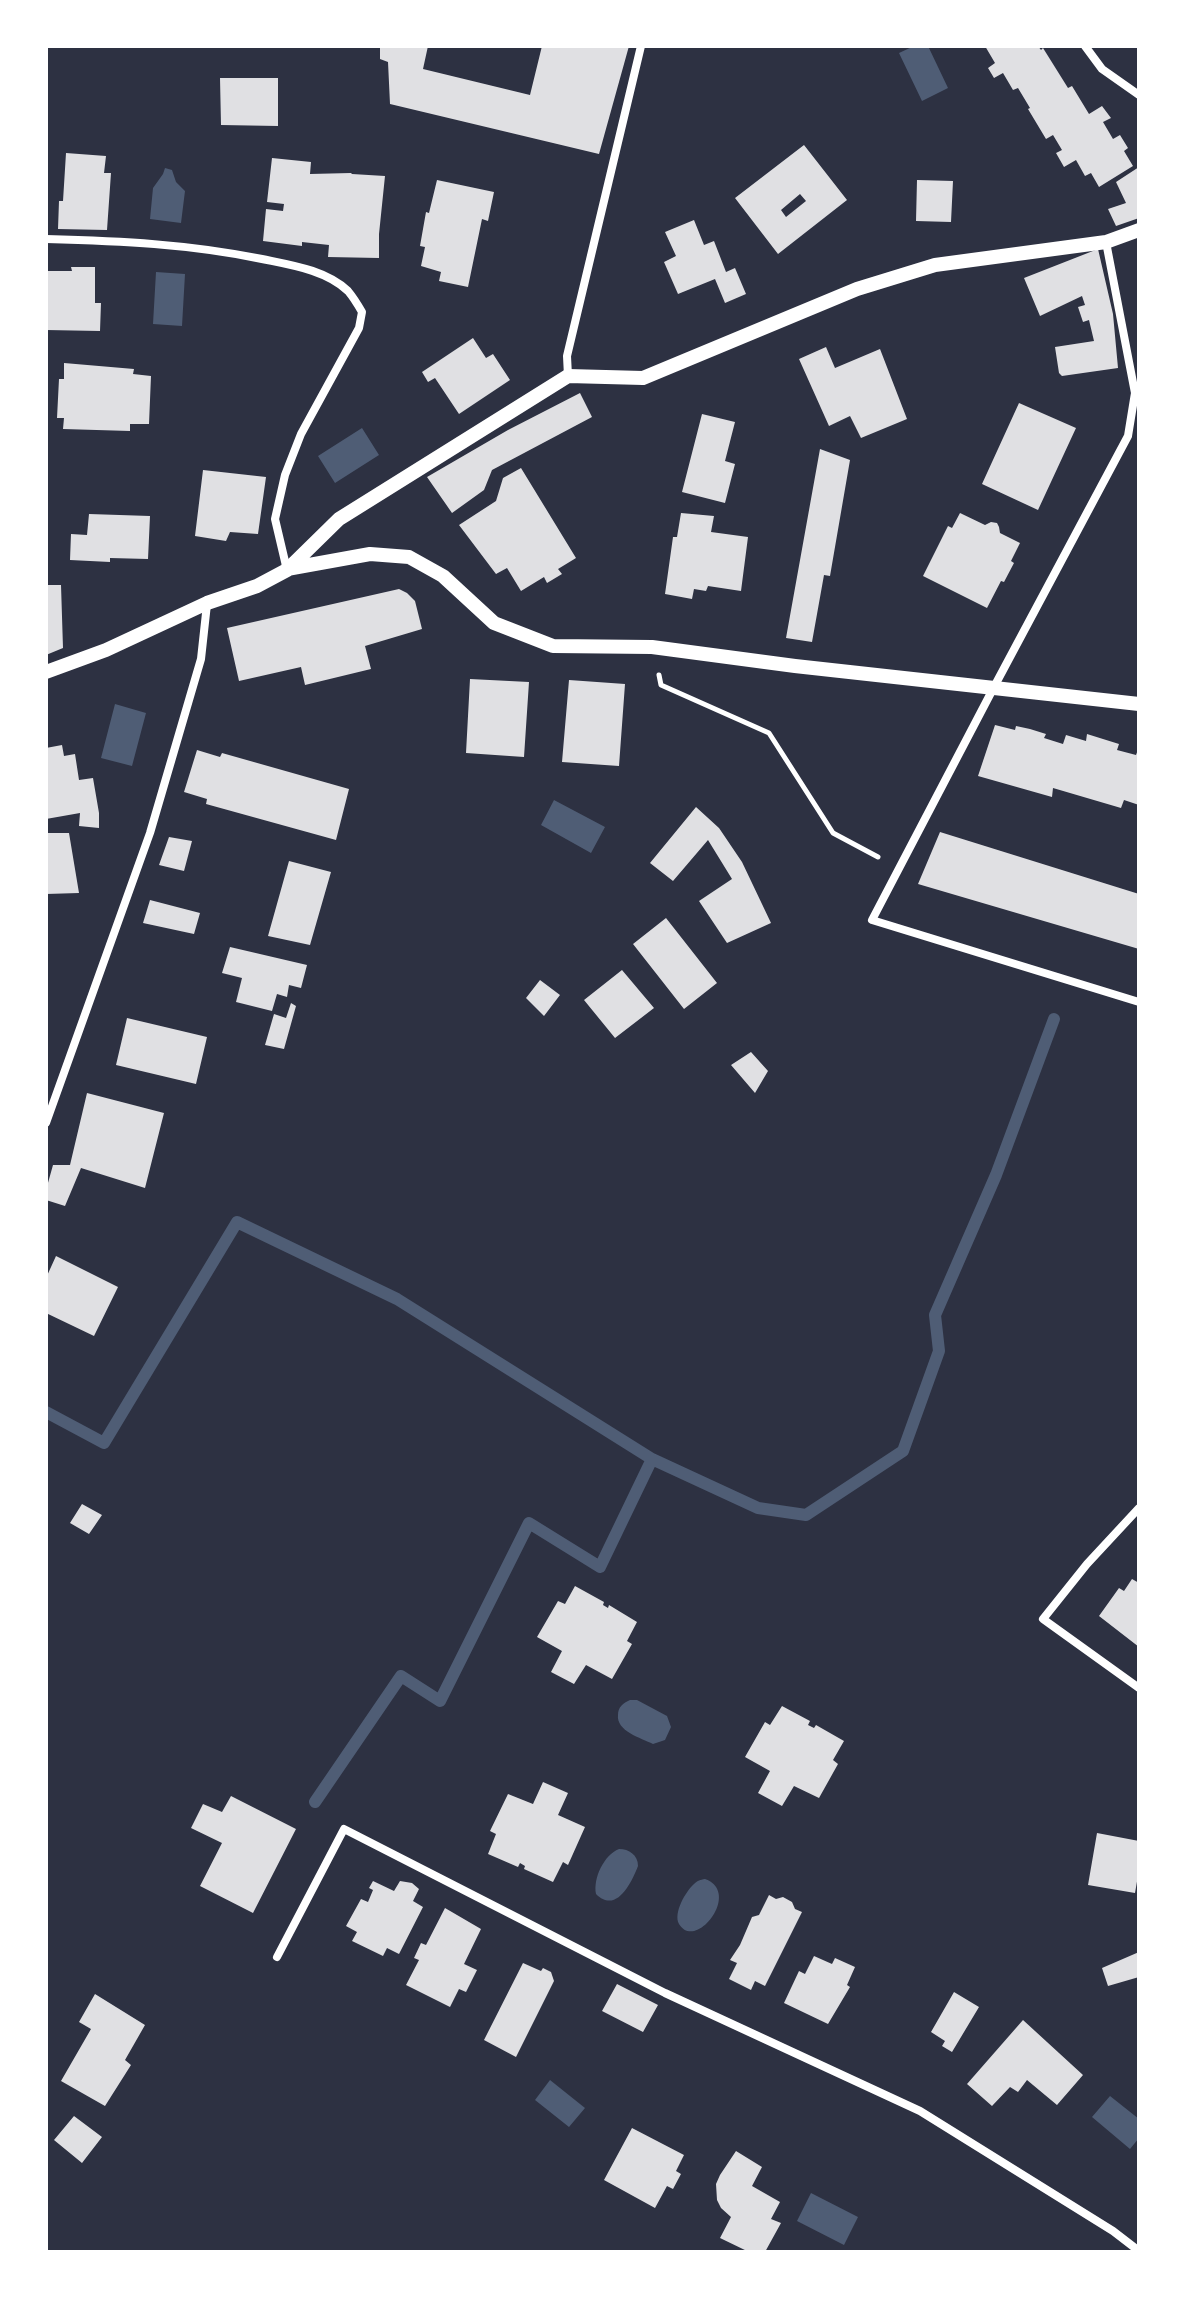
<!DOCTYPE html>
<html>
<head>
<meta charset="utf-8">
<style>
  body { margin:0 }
  #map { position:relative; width:1185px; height:2298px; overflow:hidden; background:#2d3142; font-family:Helvetica,sans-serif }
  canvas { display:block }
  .frame { position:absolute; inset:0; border:48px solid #fff; pointer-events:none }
</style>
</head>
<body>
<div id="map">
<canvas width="1185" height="2298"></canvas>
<div class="frame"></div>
</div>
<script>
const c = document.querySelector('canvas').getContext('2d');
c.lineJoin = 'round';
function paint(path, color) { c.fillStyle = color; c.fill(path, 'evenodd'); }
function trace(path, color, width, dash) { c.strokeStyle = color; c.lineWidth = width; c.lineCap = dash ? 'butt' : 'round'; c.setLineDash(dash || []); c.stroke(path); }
const water = new Path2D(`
  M 914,46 L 928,46 L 948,88 L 922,101 L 899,53 Z
  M 165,168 L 172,170 L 176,182 L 185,191 L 181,223 L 150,219 L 153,188 L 163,174 Z
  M 156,272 L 185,274 L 182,326 L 153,324 Z
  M 362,428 L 379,455 L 335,483 L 318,456 Z
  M 115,704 L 146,713 L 132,766 L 101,758 Z
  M 554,800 L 605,827 L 591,853 L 541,825 Z
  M 630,1700 L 637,1700 L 667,1716 L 671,1727 L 665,1740 L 653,1744 C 641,1738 616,1731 618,1715 C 618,1707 623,1703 630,1700 Z
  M 619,1849 C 629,1849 638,1855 638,1866 C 631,1884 616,1914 596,1894 C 593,1878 604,1855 619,1849 Z
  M 705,1879 C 742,1892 696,1952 679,1924 C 673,1913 686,1891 694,1884 C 698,1880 700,1880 705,1879 Z
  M 550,2080 L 585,2108 L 569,2127 L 535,2100 Z
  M 1110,2096 L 1139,2119 L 1139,2138 L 1130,2149 L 1092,2117 Z
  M 811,2193 L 858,2217 L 844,2245 L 797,2221 Z`);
const stream = new Path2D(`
  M 46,1412 L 104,1443 L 237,1222 L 397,1299 L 652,1459 L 758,1508 L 806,1515 L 903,1451 L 939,1351 L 935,1315 L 996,1175 L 1054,1019
  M 315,1802 L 401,1676 L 440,1701 L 529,1523 L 600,1567 L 652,1459`);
const building = new Path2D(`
  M 380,46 L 428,46 L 423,69 L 530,95 L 542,46 L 629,46 L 599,154 L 390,104 L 388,62 L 380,59 Z
  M 985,46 L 1038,46 L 1041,50 L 1043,48 L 1068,88 L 1072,86 L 1089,114 L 1102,106 L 1111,118 L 1103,122 L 1113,139 L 1120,135 L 1128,148 L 1124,151 L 1133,166 L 1099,187 L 1091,173 L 1085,176 L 1076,160 L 1064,167 L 1056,153 L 1062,150 L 1053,135 L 1046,139 L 1028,109 L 1030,108 L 1018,88 L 1013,90 L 1003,73 L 994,78 L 988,68 L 995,63 Z
  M 220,78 L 278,78 L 278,126 L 221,125 Z
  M 804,145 L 847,200 L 778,254 L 735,198 ZM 800,194 L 806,201 L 786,217 L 781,210 Z
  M 66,153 L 106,156 L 104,173 L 111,173 L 107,230 L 58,229 L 59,201 L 63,201 Z
  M 272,158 L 311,162 L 310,174 L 351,173 L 352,174 L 385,176 L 379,234 L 379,258 L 328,257 L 329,245 L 302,242 L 302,246 L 263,241 L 266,209 L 283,211 L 284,204 L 267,202 Z
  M 1139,167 L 1139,218 L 1116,226 L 1108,209 L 1126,203 L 1116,182 Z
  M 437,180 L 494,192 L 488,221 L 482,219 L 468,287 L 439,281 L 441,272 L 421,266 L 425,247 L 420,246 L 426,212 L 429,213 Z
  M 917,180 L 953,181 L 951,222 L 916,221 Z
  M 694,220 L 704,245 L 714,241 L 726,272 L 735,268 L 746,294 L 725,303 L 715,279 L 678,294 L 664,262 L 676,256 L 665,232 Z
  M 1098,249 L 1113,314 L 1118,368 L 1062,376 L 1059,373 L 1055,347 L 1094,341 L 1089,320 L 1083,322 L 1078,307 L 1085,305 L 1082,296 L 1040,316 L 1024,278 Z
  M 71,267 L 95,267 L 95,303 L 101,303 L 100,331 L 46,330 L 48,271 L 72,271 Z
  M 473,338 L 486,358 L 493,354 L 510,380 L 459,414 L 435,378 L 428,382 L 422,372 Z
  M 826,347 L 835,368 L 880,349 L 907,419 L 861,438 L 850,416 L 829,426 L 799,359 Z
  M 64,363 L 134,369 L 133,374 L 151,376 L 149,424 L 130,424 L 130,431 L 63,429 L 64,418 L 57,418 L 59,379 L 64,379 Z
  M 580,393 L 592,417 L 492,470 L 484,490 L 452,513 L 427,477 L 508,430 Z
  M 1019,403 L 1076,428 L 1038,510 L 982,484 Z
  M 702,414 L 735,422 L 725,461 L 735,464 L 725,503 L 682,492 Z
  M 820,449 L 850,460 L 830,576 L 824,575 L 812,642 L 786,638 Z
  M 521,468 L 576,558 L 558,569 L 562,574 L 547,583 L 544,577 L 521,591 L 507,568 L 496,574 L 459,525 L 496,501 L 503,478 Z
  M 203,470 L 266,477 L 258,534 L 230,532 L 226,541 L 195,536 Z
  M 681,513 L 714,516 L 711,532 L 748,537 L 741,591 L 708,586 L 706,591 L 694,589 L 692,599 L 665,594 L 673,537 L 677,537 Z
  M 960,513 L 985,525 L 991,522 L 997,523 L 999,527 L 1000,533 L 1020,543 L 1011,561 L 1014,563 L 1004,582 L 1001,581 L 987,608 L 923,576 L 948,526 L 952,528 Z
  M 89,514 L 150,516 L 148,559 L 110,558 L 110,562 L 70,560 L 71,534 L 87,535 Z
  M 46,585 L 61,585 L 63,648 L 46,655 Z
  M 399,589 L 407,593 L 415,601 L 422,629 L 365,646 L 371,669 L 305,685 L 301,667 L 239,681 L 227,628 Z
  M 470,679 L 529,682 L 524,757 L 466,753 Z
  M 569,680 L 625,684 L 619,766 L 562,762 Z
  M 995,725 L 1015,730 L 1016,726 L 1030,729 L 1046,734 L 1044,738 L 1063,744 L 1066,735 L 1086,741 L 1087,734 L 1119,744 L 1117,750 L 1136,755 L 1139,747 L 1139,805 L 1124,800 L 1121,808 L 1053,788 L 1052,797 L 978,776 Z
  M 62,745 L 64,756 L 75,754 L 79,780 L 93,778 L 99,813 L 99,828 L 79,826 L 80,813 L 46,819 L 46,748 Z
  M 197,750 L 220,757 L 222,753 L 349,789 L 336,840 L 206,804 L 207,799 L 184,792 Z
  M 696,807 L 719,828 L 742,862 L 771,923 L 727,943 L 699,901 L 732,879 L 708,840 L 673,881 L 650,863 Z
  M 940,832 L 1139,894 L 1139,949 L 918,884 Z
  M 46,833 L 69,833 L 79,893 L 46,894 Z
  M 169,837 L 192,841 L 184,871 L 159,865 Z
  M 289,861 L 331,872 L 310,945 L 268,936 Z
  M 150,900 L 200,913 L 194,934 L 143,923 Z
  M 666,918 L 717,983 L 684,1009 L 633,944 Z
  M 230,947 L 307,965 L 301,988 L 289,985 L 287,997 L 277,994 L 272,1011 L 236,1002 L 242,978 L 222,973 Z
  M 622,970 L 654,1008 L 615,1038 L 584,1000 Z
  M 540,980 L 560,995 L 544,1016 L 526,998 Z
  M 291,1003 L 296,1006 L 284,1049 L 265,1045 L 274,1014 L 286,1018 Z
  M 127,1018 L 207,1037 L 196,1084 L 116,1065 Z
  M 751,1052 L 768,1071 L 755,1093 L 731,1065 Z
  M 87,1093 L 164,1113 L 145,1188 L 81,1168 L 65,1206 L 46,1200 L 46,1190 L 53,1165 L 70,1165 Z
  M 56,1256 L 118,1287 L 94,1336 L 46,1313 L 46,1278 Z
  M 82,1504 L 102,1515 L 89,1534 L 70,1523 Z
  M 1132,1579 L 1139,1583 L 1139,1647 L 1099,1616 L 1119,1588 L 1124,1591 Z
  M 575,1586 L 604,1602 L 603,1605 L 608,1608 L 609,1605 L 637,1622 L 627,1641 L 632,1644 L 612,1679 L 586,1665 L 574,1684 L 551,1672 L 562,1651 L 537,1637 L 558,1601 L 565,1604 Z
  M 782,1706 L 810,1721 L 808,1725 L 814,1728 L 816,1725 L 844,1741 L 833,1760 L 838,1764 L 819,1798 L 794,1786 L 782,1806 L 758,1793 L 770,1771 L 745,1757 L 765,1722 L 770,1725 Z
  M 543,1782 L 568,1793 L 558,1815 L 585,1827 L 568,1865 L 563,1862 L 553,1882 L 524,1869 L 525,1866 L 520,1863 L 518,1867 L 488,1854 L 496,1834 L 490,1831 L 508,1794 L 533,1804 Z
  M 231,1796 L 296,1829 L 253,1913 L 200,1886 L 222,1843 L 191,1828 L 203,1804 L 222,1812 Z
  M 1097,1833 L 1139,1841 L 1139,1870 L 1135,1893 L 1088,1885 Z
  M 373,1881 L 394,1891 L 400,1881 L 412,1883 L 419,1889 L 413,1901 L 423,1907 L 399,1954 L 387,1948 L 383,1956 L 352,1941 L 357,1932 L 346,1926 L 361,1899 L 368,1902 L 373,1890 L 369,1888 Z
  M 769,1895 L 776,1899 L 783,1897 L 792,1902 L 795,1909 L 802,1912 L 765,1986 L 755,1981 L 751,1990 L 729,1979 L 737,1963 L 730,1960 L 740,1945 L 752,1917 L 759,1915 Z
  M 445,1908 L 481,1929 L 464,1964 L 477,1970 L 466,1992 L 459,1989 L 450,2007 L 406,1985 L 419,1960 L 414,1958 L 421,1943 L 426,1945 Z
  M 1139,1952 L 1139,1977 L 1108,1986 L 1102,1968 Z
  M 814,1956 L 832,1964 L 835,1958 L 855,1967 L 847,1985 L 850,1987 L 828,2024 L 784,2003 L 799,1971 L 805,1974 Z
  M 523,1963 L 541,1971 L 543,1968 L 551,1972 L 554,1981 L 516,2057 L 484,2040 Z
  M 617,1984 L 658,2005 L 643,2032 L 602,2011 Z
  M 954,1992 L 979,2007 L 952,2052 L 942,2046 L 945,2041 L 931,2032 Z
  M 95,1994 L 145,2025 L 125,2060 L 131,2065 L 105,2106 L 61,2081 L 91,2029 L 79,2022 Z
  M 1023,2020 L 1083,2075 L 1057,2105 L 1027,2080 L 1018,2092 L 1010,2087 L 992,2106 L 967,2084 Z
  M 74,2116 L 102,2137 L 82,2163 L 54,2140 Z
  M 632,2128 L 684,2155 L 676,2171 L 681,2174 L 673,2189 L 667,2186 L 655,2208 L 604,2180 Z
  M 736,2151 L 762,2167 L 752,2186 L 780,2202 L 771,2219 L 781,2223 L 765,2252 L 749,2252 L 720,2238 L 731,2217 L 721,2208 L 717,2200 L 716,2184 L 720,2175 Z`);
const path = new Path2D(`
  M 659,675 L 661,685 L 769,733 L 833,833 L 878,857`);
const minor = new Path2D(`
  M 1085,46 L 1102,69 L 1139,95
  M 46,239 C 120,241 189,244 262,259 C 291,265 326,270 348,291 C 353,297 358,305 362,312 L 359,328 L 301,434 L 285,475 L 275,519 L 287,570
  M 1106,242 L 1135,393 L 1128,436 L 994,687 L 872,920 L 1139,1002
  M 568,376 L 567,356 L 641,46
  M 46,1123 L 150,833 L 201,659 L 207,604
  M 1139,1508 L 1087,1564 L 1043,1619 L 1139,1688
  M 277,1957 L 344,1829 L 665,1993 L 920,2111 L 1113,2231 L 1139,2251`);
const tertiary = new Path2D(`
  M 287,569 L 370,554 L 409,557 L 443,576 L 494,623 L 553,646 L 652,647 L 795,666 L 1139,704
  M 46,672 L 106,650 L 207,603 L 257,586 L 287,570 L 339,519 L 568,376 L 643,378 L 857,289 L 935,265 L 1106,242 L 1139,230`);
paint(water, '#4f5d75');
trace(stream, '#4f5d75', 12);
paint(building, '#e0e0e3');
trace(path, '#fff', 5);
trace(minor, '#fff', 8);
trace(tertiary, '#fff', 14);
</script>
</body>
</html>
